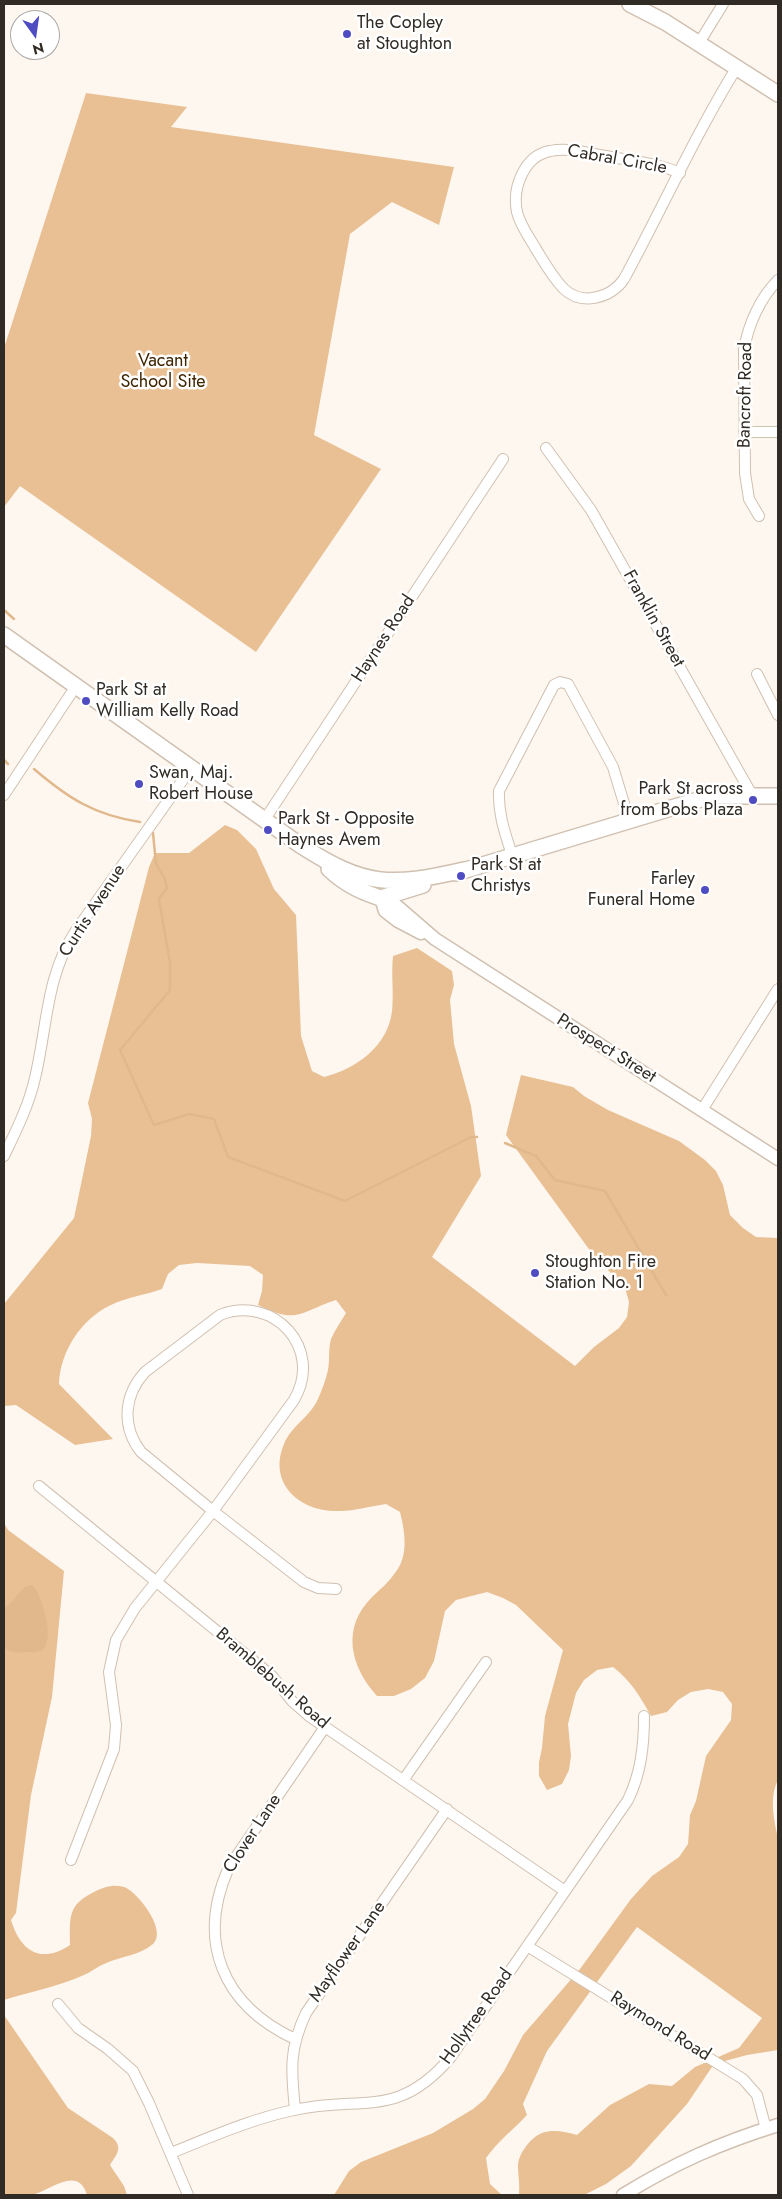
<!DOCTYPE html>
<html>
<head>
<meta charset="utf-8">
<style>
  body { margin:0 }
  #map { position:relative; width:782px; height:2199px; overflow:hidden; background:#fef7f0; font-family:Jost,sans-serif }
  canvas { display:block }
  .frame { position:absolute; inset:0; border:5px solid #312b25; pointer-events:none }
  .north { position:absolute; left:10px; top:10px; width:50px; height:50px; box-sizing:border-box; background:#fff; border:1px solid #adaaa8; border-radius:50%; rotate:166deg; font-size:14px; font-weight:700; line-height:20px; text-align:center; color:#312b25 }
  .north::after { content:''; display:block; margin:auto; width:18px; height:22px; background:#4f4cc2; clip-path:polygon(50% 0,100% 100%,50% 72%,0 100%) }
</style>
</head>
<body>
<div id="map">
<canvas width="782" height="2199"></canvas>
<div class="frame"></div>
<div class="north">N</div>
</div>
<script>
const c = document.querySelector('canvas').getContext('2d');
c.lineJoin = 'round';
function paint(path, color) { c.fillStyle = color; c.fill(path, 'evenodd'); }
function trace(path, color, width, dash) { c.strokeStyle = color; c.lineWidth = width; c.lineCap = dash ? 'butt' : 'round'; c.setLineDash(dash || []); c.stroke(path); }
function label(font, color, halo, rows, align = 'center') {
  c.font = font + ' Jost,sans-serif'; c.lineWidth = 5; c.setLineDash([]); c.textBaseline = 'middle'; c.strokeStyle = halo; c.fillStyle = color; for (const [text, x, y, turn = 0] of rows) {
    c.save(); c.translate(x, y); c.rotate((+turn || 0) * Math.PI / 180); c.textAlign = isNaN(turn) ? turn : align; if (halo) c.strokeText(text, 0, 0); c.fillText(text, 0, 0); c.restore();
  }
}
const forest = new Path2D(`
  M 86,93 L 187,107 L 171,127 L 454,167 L 439,225 L 392,202 L 350,234 L 314,435 L 381,469 L 256,652 L 20,486 L 4,507 L 4,348 Z
  M 225,825 L 237,830 L 256,849 L 274,889 L 296,915 L 301,1036 L 312,1071 L 324,1077 C 356,1069 388,1046 392,1011 C 394,993 391,975 393,956 L 417,948 L 452,971 L 454,985 L 450,1000 L 454,1044 L 471,1106 L 481,1176 L 432,1257 L 575,1366 L 594,1347 L 619,1328 L 627,1317 L 629,1302 L 625,1288 L 591,1252 L 506,1135 L 521,1075 L 573,1087 L 584,1096 L 608,1110 L 679,1141 L 705,1160 L 716,1171 L 723,1185 L 730,1215 L 743,1228 L 756,1237 L 778,1238 L 778,1780 C 769,1797 774,1820 778,1838 L 778,2050 L 747,2055 L 714,2064 L 687,2104 L 631,2166 L 606,2184 L 584,2195 L 515,2195 L 519,2194 C 520,2184 518,2176 518,2166 C 518,2154 531,2137 542,2133 C 553,2129 566,2132 577,2135 L 610,2105 L 649,2084 L 672,2086 L 695,2067 L 739,2048 L 762,2018 L 637,1927 L 547,2051 L 523,2104 L 527,2115 C 513,2130 498,2141 486,2158 L 490,2184 L 502,2195 L 334,2195 L 349,2171 L 361,2162 L 433,2133 L 473,2109 L 485,2099 L 504,2071 L 523,2035 L 580,1969 L 631,1899 L 652,1876 L 679,1857 L 688,1844 L 690,1815 L 696,1801 L 706,1756 L 731,1720 L 732,1704 L 723,1692 L 708,1689 L 691,1692 L 678,1700 L 667,1712 L 651,1716 C 640,1696 631,1681 613,1667 L 597,1670 L 584,1680 L 576,1693 L 568,1724 L 571,1756 L 569,1770 L 562,1784 L 547,1790 L 539,1776 L 539,1762 L 542,1748 L 545,1716 L 563,1650 L 516,1605 L 503,1598 L 487,1592 L 456,1600 L 445,1611 L 434,1661 L 425,1678 L 411,1689 L 394,1696 L 377,1696 C 350,1666 341,1628 372,1597 C 383,1587 393,1578 400,1565 C 408,1549 404,1528 400,1512 L 386,1504 C 371,1506 355,1511 340,1511 C 301,1513 267,1484 284,1444 C 291,1426 310,1417 318,1399 C 322,1389 326,1380 328,1370 C 330,1359 328,1350 331,1339 C 335,1330 341,1321 346,1313 L 336,1300 C 299,1312 298,1325 258,1305 L 262,1291 L 263,1275 L 250,1266 L 197,1263 L 179,1265 L 168,1274 L 162,1289 C 146,1295 127,1297 111,1305 C 81,1319 60,1352 59,1384 L 113,1439 L 75,1445 L 16,1405 L 4,1406 L 4,1304 L 74,1218 L 91,1136 L 92,1119 L 88,1103 L 149,867 L 155,853 L 189,853 Z
  M 4,1523 L 8,1530 L 64,1571 L 52,1697 L 31,1795 L 16,1913 L 11,1920 C 20,1950 40,1965 70,1945 C 70,1918 67,1905 94,1892 C 103,1887 114,1884 124,1887 C 138,1892 168,1931 153,1944 C 139,1956 121,1956 104,1964 C 97,1967 91,1972 84,1975 C 59,1986 30,1992 4,2000 Z
  M 4,2015 L 68,2108 L 113,2138 C 123,2148 117,2154 110,2165 L 124,2186 L 127,2195 L 87,2195 C 78,2164 49,2192 31,2195 C 23,2197 12,2195 4,2195 Z`);
const water = new Path2D(`
  M 32,1585 C 42,1594 56,1641 42,1650 C 37,1653 31,1652 26,1652 C 18,1653 11,1653 4,1648 L 4,1608 C 16,1602 18,1587 32,1585 Z`);
const stream = new Path2D(`
  M 4,610 L 14,619
  M 4,760 L 8,764
  M 34,769 C 68,798 94,815 140,822
  M 153,833 L 156,864 L 164,877 L 167,888 L 159,899 L 170,963 L 170,990 L 120,1050 L 154,1125 L 189,1114 L 214,1119 L 228,1157 L 345,1201 L 471,1137 L 477,1137
  M 505,1143 L 536,1156 L 555,1180 L 605,1191 L 666,1295`);
const minor = new Path2D(`
  M 699,43 L 723,4
  M 680,173 C 657,163 631,161 606,156 C 588,153 568,147 550,151 C 524,156 512,188 517,212 C 520,225 529,237 536,249 C 544,262 553,278 564,289 C 582,306 611,298 624,279 C 662,209 695,135 737,67
  M 744,432 L 778,432
  M 546,448 L 591,510 L 752,795
  M 759,516 L 749,499 L 745,473 L 744,350 C 748,325 760,298 778,280
  M 757,674 L 778,715
  M 4,795 L 76,686
  M 265,819 L 503,459
  M 512,855 C 505,833 498,814 499,791 L 554,685 L 560,682 L 568,684 L 613,767 L 629,820
  M 702,1110 L 778,989
  M 4,1156 C 16,1131 29,1105 35,1078 C 47,1028 46,976 75,932 L 192,767
  M 39,1486 L 272,1676 L 292,1701 L 309,1716 L 565,1891
  M 404,1779 L 486,1662
  M 71,1860 L 114,1749 L 116,1725 L 109,1672 L 116,1640 L 135,1608 L 213,1511 L 141,1452 C 121,1426 124,1395 145,1372 L 220,1315 C 274,1294 324,1349 294,1400 L 213,1511 L 304,1582 L 318,1588 L 336,1589
  M 527,1946 L 743,2079 L 757,2095 L 766,2129
  M 58,2004 L 78,2028 L 108,2049 L 133,2071 L 149,2103 L 188,2195
  M 295,2039 C 222,2005 196,1941 229,1867 L 325,1727
  M 295,2110 C 291,2070 289,2049 306,2013 L 447,1809
  M 171,2153 C 211,2137 251,2119 294,2110 C 362,2095 397,2120 450,2058 L 628,1800 C 641,1773 644,1746 644,1716`);
const tertiary = new Path2D(`
  M 381,898 L 385,911 L 398,921 L 421,933
  M 391,901 L 435,939 L 778,1159
  M 623,2195 C 675,2163 720,2143 778,2125`);
const secondary = new Path2D(`
  M 630,4 L 665,22 L 778,94
  M 4,635 L 300,845 C 365,887 390,887 464,870
  M 329,869 C 348,887 365,893 389,901
  M 456,873 L 711,796 L 778,796
  M 381,898 L 423,885`);
const markers = [
  [347,34,5,"#4f4cc2"],
  [86,701,5,"#4f4cc2"],
  [139,784,5,"#4f4cc2"],
  [753,800,5,"#4f4cc2"],
  [268,830,5,"#4f4cc2"],
  [461,876,5,"#4f4cc2"],
  [705,890,5,"#4f4cc2"],
  [535,1273,5,"#4f4cc2"]
];
const poiNames = [
  ["The Copley",357,24],
  ["at Stoughton",357,45],
  ["Park St at",96,691],
  ["William Kelly Road",96,712],
  ["Swan, Maj.",149,774],
  ["Robert House",149,795],
  ["Park St across",743,790,"right"],
  ["from Bobs Plaza",743,811,"right"],
  ["Park St - Opposite",278,820],
  ["Haynes Avem",278,841],
  ["Park St at",471,866],
  ["Christys",471,887],
  ["Farley",695,880,"right"],
  ["Funeral Home",695,901,"right"],
  ["Stoughton Fire",545,1263],
  ["Station No. 1",545,1284]
];
const streetNames = [
  ["Cabral Circle",617,160,10],
  ["Bancroft Road",746,395,-89],
  ["Franklin Street",653,619,61],
  ["Haynes Road",384,639,-57],
  ["Curtis Avenue",93,911,-57],
  ["Prospect Street",606,1049,32],
  ["Bramblebush Road",272,1679,41],
  ["Clover Lane",253,1834,-57],
  ["Mayflower Lane",348,1952,-55],
  ["Hollytree Road",477,2017,-55],
  ["Raymond Road",660,2027,32]
];
const parkNames = [
  ["Vacant",163,362],
  ["School Site",163,383]
];
paint(forest, '#e9c094');
paint(water, '#e0b88c');
trace(stream, '#e0b88c', 2.5);
trace(minor, '#d0c0b0', 12);
trace(tertiary, '#d0c0b0', 15);
trace(secondary, '#d0c0b0', 18);
trace(minor, '#fff', 10);
trace(tertiary, '#fff', 12);
trace(secondary, '#fff', 15);
for (const [x, y, r, color] of markers) { const dot = new Path2D(); dot.arc(x, y, r, 0, 2 * Math.PI); c.fillStyle = color; c.fill(dot); trace(dot, '#fff', 2); }
label('18px', '#312b25', '#fff', poiNames, 'left');
label('18px', '#312b25', '#fff', streetNames);
label('18px', '#3e2400', '#fff', parkNames);
</script>
</body>
</html>
